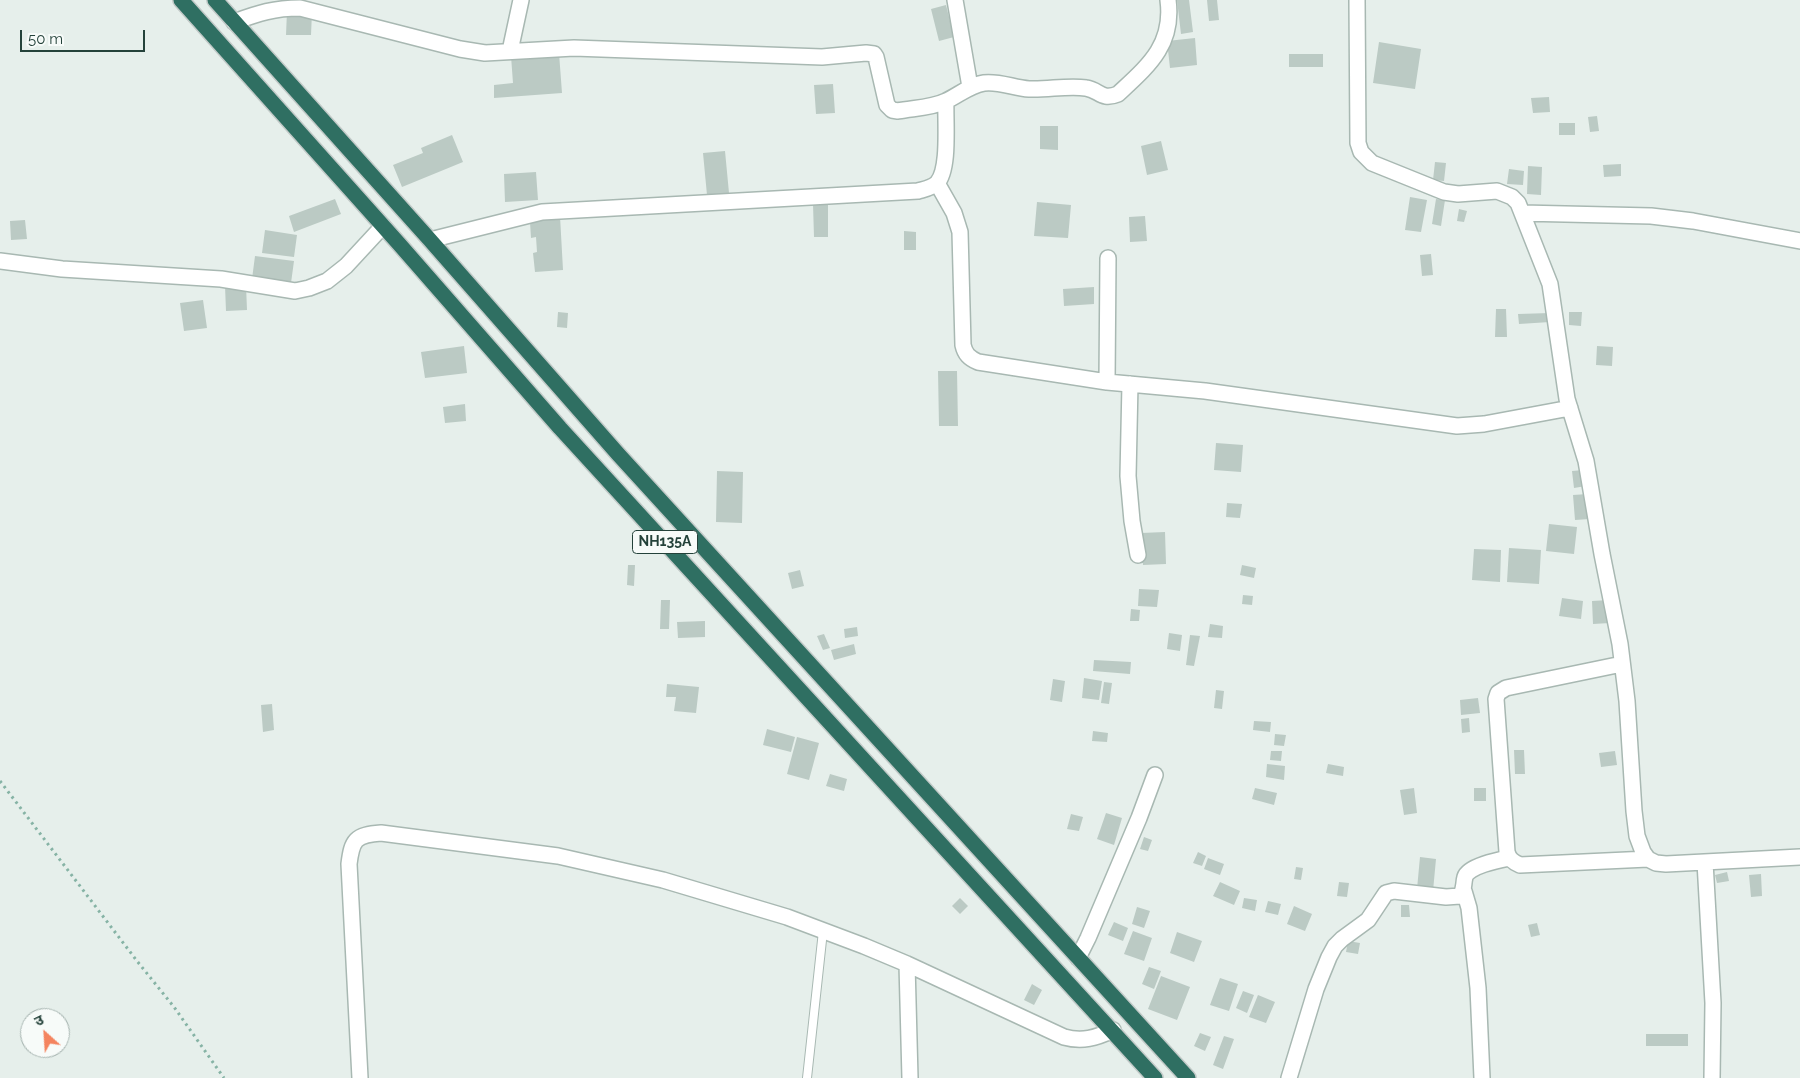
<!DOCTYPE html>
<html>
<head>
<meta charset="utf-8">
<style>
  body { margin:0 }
  #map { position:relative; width:1800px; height:1078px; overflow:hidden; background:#e6efeb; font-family:Raleway,"Noto Sans Devanagari",sans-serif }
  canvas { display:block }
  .north { position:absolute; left:20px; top:1008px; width:50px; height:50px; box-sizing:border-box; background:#f7fbf9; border:1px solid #a3b1ad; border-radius:50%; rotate:334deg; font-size:14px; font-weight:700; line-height:20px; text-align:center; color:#24423a }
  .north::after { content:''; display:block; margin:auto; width:18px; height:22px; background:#f4845f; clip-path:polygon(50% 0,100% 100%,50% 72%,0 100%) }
  .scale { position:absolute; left:20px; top:30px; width:125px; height:22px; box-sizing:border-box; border:2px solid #24423a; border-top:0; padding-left:6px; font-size:15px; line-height:18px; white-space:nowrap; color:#24423a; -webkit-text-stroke:4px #f7fbf9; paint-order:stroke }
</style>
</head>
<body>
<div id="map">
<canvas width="1800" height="1078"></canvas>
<div class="north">उ</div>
<div class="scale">50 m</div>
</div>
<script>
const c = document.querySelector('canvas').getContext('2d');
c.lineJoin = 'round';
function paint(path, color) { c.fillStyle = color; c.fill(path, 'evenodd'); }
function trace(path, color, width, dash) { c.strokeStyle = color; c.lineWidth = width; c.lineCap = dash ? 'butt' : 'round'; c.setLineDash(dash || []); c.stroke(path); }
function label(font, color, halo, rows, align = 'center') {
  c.font = font + ' Raleway,sans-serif'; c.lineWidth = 4; c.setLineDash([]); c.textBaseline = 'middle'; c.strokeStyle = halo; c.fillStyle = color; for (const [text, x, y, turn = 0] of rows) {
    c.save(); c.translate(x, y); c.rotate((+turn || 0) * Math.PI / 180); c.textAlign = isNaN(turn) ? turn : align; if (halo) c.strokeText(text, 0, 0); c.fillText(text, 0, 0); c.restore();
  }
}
const building = new Path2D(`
  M 1177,0 L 1189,0 L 1193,32 L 1181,34 Z
  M 1207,0 L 1217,0 L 1219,20 L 1209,21 Z
  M 946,5 L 954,37 L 939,41 L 931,9 Z
  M 287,11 L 312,12 L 311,35 L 286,35 Z
  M 1195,38 L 1197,65 L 1170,68 L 1167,41 Z
  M 1379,42 L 1421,49 L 1415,89 L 1373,83 Z
  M 559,53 L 562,93 L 494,98 L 494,85 L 513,83 L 511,56 Z
  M 1289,54 L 1323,54 L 1323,67 L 1289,67 Z
  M 833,84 L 835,113 L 816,114 L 814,85 Z
  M 1549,97 L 1550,112 L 1533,113 L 1531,98 Z
  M 1597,116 L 1599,131 L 1590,132 L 1588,117 Z
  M 1559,123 L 1575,123 L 1575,135 L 1559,135 Z
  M 1040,126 L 1058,126 L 1058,150 L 1040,149 Z
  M 452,135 L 463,162 L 402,187 L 393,165 L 423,153 L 421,148 Z
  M 1161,141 L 1168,170 L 1147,175 L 1141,146 Z
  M 725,151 L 729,193 L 707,195 L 703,153 Z
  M 1435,162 L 1446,163 L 1444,181 L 1433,180 Z
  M 1621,164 L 1621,176 L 1604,177 L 1603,165 Z
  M 1528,166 L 1542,167 L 1541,195 L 1527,194 Z
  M 1509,169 L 1524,171 L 1523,185 L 1507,184 Z
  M 536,172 L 538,200 L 505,202 L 504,174 Z
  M 1410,197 L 1427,200 L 1421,232 L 1405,230 Z
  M 335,199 L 341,214 L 294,232 L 289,216 Z
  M 1436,199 L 1445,200 L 1441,226 L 1432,224 Z
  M 1037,202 L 1071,205 L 1068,238 L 1034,236 Z
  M 813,204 L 828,204 L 828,237 L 814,237 Z
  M 1459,209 L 1467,211 L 1464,222 L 1457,221 Z
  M 560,216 L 563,270 L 535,272 L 533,253 L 537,252 L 536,237 L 531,238 L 530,222 L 538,222 L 538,217 Z
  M 1145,216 L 1147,241 L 1130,242 L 1129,217 Z
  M 25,220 L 27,239 L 11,240 L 10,221 Z
  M 265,230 L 297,235 L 294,257 L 262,253 Z
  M 904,231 L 916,232 L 916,250 L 904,250 Z
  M 1431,254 L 1433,275 L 1422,276 L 1420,255 Z
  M 255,256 L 294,261 L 291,283 L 252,279 Z
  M 246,285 L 247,310 L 226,311 L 225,286 Z
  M 1094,287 L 1094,304 L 1064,306 L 1063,289 Z
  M 203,300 L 207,328 L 184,331 L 180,303 Z
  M 1496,309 L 1506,309 L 1507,337 L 1495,337 Z
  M 558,312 L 568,313 L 567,328 L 557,327 Z
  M 1569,312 L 1582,312 L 1581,326 L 1569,325 Z
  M 1550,313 L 1550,322 L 1519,324 L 1518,314 Z
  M 464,346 L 467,373 L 425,378 L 421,352 Z
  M 1597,346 L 1613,347 L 1612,366 L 1596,365 Z
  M 938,371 L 957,371 L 958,426 L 939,426 Z
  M 465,404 L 466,421 L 445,423 L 443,407 Z
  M 1216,443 L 1243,445 L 1241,472 L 1214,470 Z
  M 1584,470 L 1586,486 L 1574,488 L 1572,471 Z
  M 717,471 L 743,472 L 742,523 L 716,522 Z
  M 1588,494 L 1590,519 L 1575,520 L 1573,495 Z
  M 1227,503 L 1242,504 L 1240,518 L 1226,517 Z
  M 1549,524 L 1577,527 L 1574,554 L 1546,551 Z
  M 1165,532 L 1166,564 L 1143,565 L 1141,533 Z
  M 1509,548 L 1541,550 L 1539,584 L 1507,582 Z
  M 1474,549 L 1501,550 L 1500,582 L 1472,580 Z
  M 628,565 L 635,565 L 634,586 L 627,585 Z
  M 1242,565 L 1256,568 L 1254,578 L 1240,575 Z
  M 800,570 L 804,586 L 792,589 L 788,573 Z
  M 1139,589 L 1159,590 L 1157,607 L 1138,606 Z
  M 1243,595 L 1253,596 L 1252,605 L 1242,604 Z
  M 1562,598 L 1583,601 L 1581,619 L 1559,616 Z
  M 661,600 L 670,600 L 669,629 L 660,629 Z
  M 1609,600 L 1610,623 L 1593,624 L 1592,601 Z
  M 1131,609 L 1140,610 L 1139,621 L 1130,621 Z
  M 705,621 L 705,637 L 678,638 L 677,622 Z
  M 1210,624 L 1223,626 L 1222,638 L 1208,637 Z
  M 857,627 L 858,636 L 845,638 L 844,629 Z
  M 1169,633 L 1182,635 L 1180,651 L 1167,649 Z
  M 824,634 L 830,648 L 823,650 L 817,636 Z
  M 1190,635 L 1200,636 L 1194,666 L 1186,665 Z
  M 854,644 L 856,654 L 834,660 L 831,650 Z
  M 1094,660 L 1131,662 L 1130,674 L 1093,671 Z
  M 1084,678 L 1102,681 L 1099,700 L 1082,698 Z
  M 1053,679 L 1065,681 L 1062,702 L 1050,700 Z
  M 1104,682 L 1112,683 L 1109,704 L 1101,703 Z
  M 667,684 L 699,687 L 696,713 L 674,711 L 676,697 L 666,697 Z
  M 1216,690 L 1224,691 L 1222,709 L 1214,708 Z
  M 1478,698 L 1480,713 L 1461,715 L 1460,700 Z
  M 272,704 L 274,730 L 263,732 L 261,705 Z
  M 1469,718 L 1470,732 L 1462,733 L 1461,719 Z
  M 1254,721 L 1271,722 L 1270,732 L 1253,730 Z
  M 767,729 L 795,737 L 791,752 L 763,745 Z
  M 1093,731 L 1108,733 L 1107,742 L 1092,741 Z
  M 1275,734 L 1286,735 L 1284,746 L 1274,745 Z
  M 797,737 L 819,743 L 809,780 L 787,774 Z
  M 1514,750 L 1524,750 L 1525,774 L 1515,774 Z
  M 1271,751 L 1282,751 L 1281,761 L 1270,760 Z
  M 1615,751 L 1617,765 L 1601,767 L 1599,753 Z
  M 1267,764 L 1285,766 L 1284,780 L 1266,777 Z
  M 1328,764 L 1344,767 L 1343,776 L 1326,773 Z
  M 830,774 L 847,779 L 844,791 L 826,786 Z
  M 1255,788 L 1277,793 L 1274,805 L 1252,799 Z
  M 1414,788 L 1417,813 L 1404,815 L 1400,790 Z
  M 1474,788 L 1486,788 L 1486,801 L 1474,801 Z
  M 1106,813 L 1122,818 L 1114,845 L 1097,839 Z
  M 1071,814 L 1083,817 L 1079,831 L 1067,829 Z
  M 1144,837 L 1152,840 L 1148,851 L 1140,849 Z
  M 1198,852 L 1206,856 L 1202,866 L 1193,863 Z
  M 1420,857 L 1436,859 L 1433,891 L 1417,889 Z
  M 1208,858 L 1224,864 L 1220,875 L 1204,869 Z
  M 1296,867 L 1303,868 L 1301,880 L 1294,879 Z
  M 1727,872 L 1729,881 L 1717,883 L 1715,875 Z
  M 1761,874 L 1762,896 L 1751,897 L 1749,875 Z
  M 1220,882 L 1240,891 L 1234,905 L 1213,896 Z
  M 1339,882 L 1349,883 L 1347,897 L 1337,896 Z
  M 960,898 L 968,906 L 960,914 L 952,906 Z
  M 1244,898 L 1257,900 L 1255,911 L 1242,908 Z
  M 1268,901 L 1281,904 L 1278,915 L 1265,912 Z
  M 1401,905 L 1409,905 L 1410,917 L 1401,917 Z
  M 1294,906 L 1312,914 L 1305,931 L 1287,924 Z
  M 1137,907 L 1150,911 L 1144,928 L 1132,924 Z
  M 1114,922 L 1128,928 L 1123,941 L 1108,935 Z
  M 1537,923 L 1540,935 L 1531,937 L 1528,925 Z
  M 1133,931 L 1152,938 L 1144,961 L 1124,954 Z
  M 1177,932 L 1202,941 L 1194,962 L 1170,953 Z
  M 1348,941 L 1360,943 L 1358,954 L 1346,952 Z
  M 1149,967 L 1161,971 L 1154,989 L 1142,984 Z
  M 1161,976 L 1190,987 L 1177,1020 L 1148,1009 Z
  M 1220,978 L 1238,984 L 1229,1011 L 1210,1005 Z
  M 1032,984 L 1042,990 L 1034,1005 L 1024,1000 Z
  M 1243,991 L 1254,995 L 1247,1013 L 1236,1008 Z
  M 1258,995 L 1275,1002 L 1266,1023 L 1249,1017 Z
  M 1200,1033 L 1211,1037 L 1205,1051 L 1194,1046 Z
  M 1646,1034 L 1688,1034 L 1688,1046 L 1646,1046 Z
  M 1224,1036 L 1234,1039 L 1223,1069 L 1213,1065 Z`);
const path = new Path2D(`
  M 0,781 L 137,961 L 174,1007 L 224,1078`);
const lane = new Path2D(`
  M 807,1078 L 823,931`);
const street = new Path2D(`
  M 955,0 L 970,87
  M 1357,0 L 1358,143 L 1361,152 L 1372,163 L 1444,192 L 1458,194 L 1497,191 L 1512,197 L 1518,203 L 1550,284 L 1567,399 L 1586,461 L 1602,554 L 1620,644 L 1627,701 L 1634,811 L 1637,836 L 1643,852 L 1648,859 L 1656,863 L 1666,864 L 1800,857
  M 234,22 C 259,13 274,8 300,8 L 460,49 L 485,53 L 574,48 L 822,57 L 866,53 L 874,54 L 876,57 L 887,105 L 892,110 L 898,111 C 913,108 932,108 946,101 C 959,95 970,85 984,83 C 999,81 1014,88 1029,89 C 1048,90 1068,85 1086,88 C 1100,90 1101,101 1118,94 C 1148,66 1174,45 1168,0
  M 510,51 L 521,0
  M 937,183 L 954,213 L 960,232 L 963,345 C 965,354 969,358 978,362 L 1107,382
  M 1522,213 L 1651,216 L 1693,221 L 1800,241
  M 430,240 L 542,212 L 918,191 C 925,189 932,188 937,183 C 950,169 945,121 946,101
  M 1108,258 L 1107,382 L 1205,391 L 1457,426 L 1484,424 L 1570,408
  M 0,261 L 62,269 L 221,279 L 295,291 L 309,288 L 327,281 L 346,266 L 383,226
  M 1130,384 L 1128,476 L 1132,521 L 1138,555
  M 1622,664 L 1506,688 L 1498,693 L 1496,699 L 1507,852 C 1509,859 1513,862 1520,865 L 1648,859
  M 1705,862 L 1713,1003 L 1712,1078
  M 1464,891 L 1469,908 L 1478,988 L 1482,1078
  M 1078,958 L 1088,938 L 1139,818 L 1155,775
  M 907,964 L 910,1078
  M 360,1078 L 349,864 C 352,840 355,835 381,833 L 558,856 L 663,880 L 787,917 L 864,946 L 907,964 L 1064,1037 C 1082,1042 1096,1038 1113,1030
  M 1289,1078 L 1316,989 L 1329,957 L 1335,946 L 1342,939 L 1368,920 L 1386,893 L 1394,891 L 1446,897 L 1460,896 C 1465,889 1463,884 1465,877 C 1468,866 1499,860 1509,858`);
const highway = new Path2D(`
  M 181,0 L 400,245 L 560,428 L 1155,1078
  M 215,0 L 430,240 L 618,454 L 1188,1078`);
const shields = [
  [665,542,65]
];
const shieldNames = [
  ["NH135A",665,542]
];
paint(building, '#bbcac4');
trace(lane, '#a8b8b2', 10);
trace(street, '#a8b8b2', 18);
trace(highway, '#c2cac8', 18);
trace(path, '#86b3a5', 3, [2.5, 4]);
trace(lane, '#fff', 8);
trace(street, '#fff', 15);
trace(highway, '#2f6f62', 15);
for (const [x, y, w] of shields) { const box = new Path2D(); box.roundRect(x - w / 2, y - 11.5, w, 23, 4); c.fillStyle = '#f7fbf9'; c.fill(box); trace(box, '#24423a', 1); }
label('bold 14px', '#24423a', null, shieldNames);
</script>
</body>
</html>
